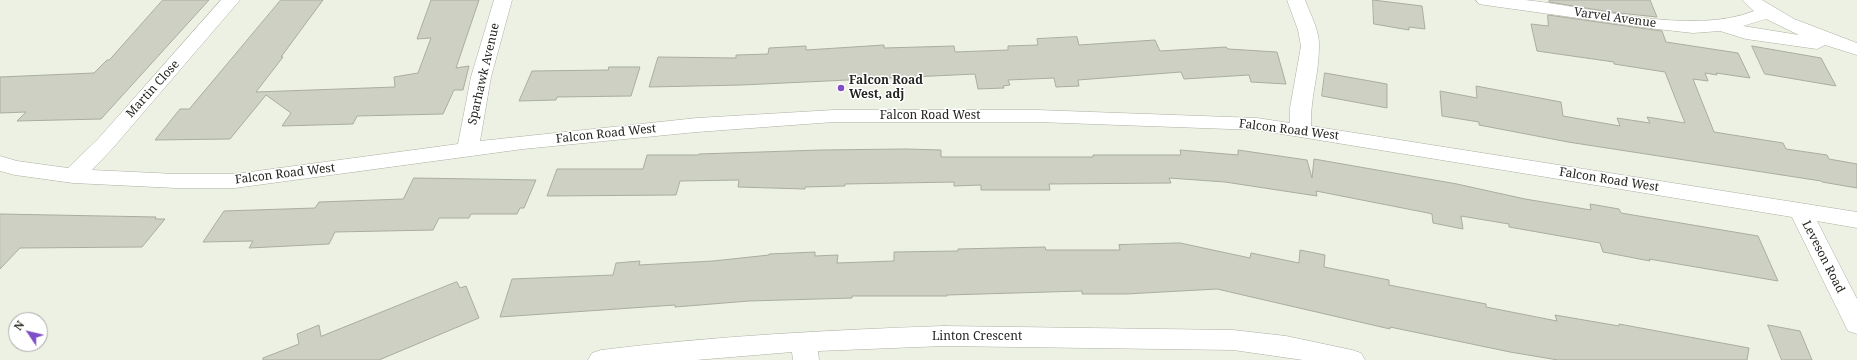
<!DOCTYPE html>
<html>
<head>
<meta charset="utf-8">
<style>
  body { margin:0 }
  #map { position:relative; width:1857px; height:360px; overflow:hidden; background:#edf1e3; font-family:"Noto Serif",serif }
  canvas { display:block }
  .north { position:absolute; left:8px; top:312px; width:40px; height:40px; box-sizing:border-box; background:#fff; border:1px solid #a7a8a6; border-radius:50%; rotate:305deg; font-size:11px; font-weight:700; line-height:16px; text-align:center; color:#242520 }
  .north::after { content:''; display:block; margin:auto; width:14px; height:18px; background:#804ec6; clip-path:polygon(50% 0,100% 100%,50% 72%,0 100%) }
</style>
</head>
<body>
<div id="map">
<canvas width="1857" height="360"></canvas>
<div class="north">N</div>
</div>
<script>
const c = document.querySelector('canvas').getContext('2d');
c.lineJoin = 'round';
function paint(path, color) { c.fillStyle = color; c.fill(path, 'evenodd'); }
function trace(path, color, width, dash) { c.strokeStyle = color; c.lineWidth = width; c.lineCap = dash ? 'butt' : 'round'; c.setLineDash(dash || []); c.stroke(path); }
function label(font, color, halo, rows, align = 'center') {
  c.font = font + ' "Noto Serif",serif'; c.lineWidth = 3; c.setLineDash([]); c.textBaseline = 'middle'; c.strokeStyle = halo; c.fillStyle = color; for (const [text, x, y, turn = 0] of rows) {
    c.save(); c.translate(x, y); c.rotate((+turn || 0) * Math.PI / 180); c.textAlign = isNaN(turn) ? turn : align; if (halo) c.strokeText(text, 0, 0); c.fillText(text, 0, 0); c.restore();
  }
}
const building = new Path2D(`
  M 163,0 L 209,0 L 101,119 L 17,121 L 26,112 L 0,113 L 0,77 L 94,73 L 107,60 L 109,60 Z
  M 281,0 L 323,0 L 281,57 L 283,57 L 256,92 L 395,87 L 394,77 L 418,73 L 431,38 L 417,39 L 431,0 L 479,0 L 456,68 L 469,66 L 463,90 L 454,90 L 443,114 L 357,116 L 353,124 L 282,126 L 291,113 L 266,95 L 230,139 L 155,140 L 180,109 L 189,109 Z
  M 1373,0 L 1422,6 L 1425,29 L 1409,27 L 1409,30 L 1374,24 Z
  M 1550,0 L 1650,0 L 1657,17 L 1610,12 L 1549,2 Z
  M 1548,15 L 1662,31 L 1666,42 L 1738,53 L 1750,78 L 1716,73 L 1717,75 L 1705,73 L 1708,81 L 1693,79 L 1714,132 L 1783,143 L 1786,149 L 1827,155 L 1829,159 L 1857,164 L 1857,188 L 1822,182 L 1821,181 L 1568,142 L 1479,125 L 1479,122 L 1442,116 L 1440,91 L 1477,98 L 1476,86 L 1561,102 L 1563,116 L 1620,126 L 1617,118 L 1650,123 L 1647,117 L 1685,123 L 1665,72 L 1614,64 L 1614,62 L 1537,51 L 1531,24 L 1548,26 Z
  M 1077,37 L 1079,45 L 1155,40 L 1160,51 L 1226,47 L 1228,49 L 1277,52 L 1286,84 L 1251,82 L 1249,75 L 1184,79 L 1181,72 L 1078,80 L 1079,86 L 1056,87 L 1054,78 L 1008,80 L 1010,85 L 1003,86 L 1004,88 L 978,89 L 975,74 L 742,85 L 649,87 L 658,57 L 736,58 L 736,55 L 768,54 L 769,48 L 806,46 L 806,50 L 884,45 L 884,48 L 954,46 L 955,52 L 1008,50 L 1008,46 L 1038,45 L 1037,39 Z
  M 1752,46 L 1821,58 L 1836,86 L 1765,74 Z
  M 609,67 L 640,67 L 631,96 L 557,97 L 556,100 L 519,101 L 532,71 L 608,70 Z
  M 1325,73 L 1387,84 L 1387,108 L 1322,96 Z
  M 906,149 L 941,150 L 941,157 L 1093,157 L 1093,155 L 1181,155 L 1180,150 L 1238,155 L 1238,150 L 1307,160 L 1312,178 L 1314,159 L 1457,184 L 1525,199 L 1591,210 L 1590,204 L 1619,209 L 1621,213 L 1758,236 L 1778,281 L 1649,259 L 1650,261 L 1603,252 L 1600,243 L 1509,227 L 1509,224 L 1461,216 L 1463,229 L 1433,223 L 1432,214 L 1428,213 L 1316,191 L 1317,196 L 1225,182 L 1169,178 L 1171,183 L 1049,184 L 1050,190 L 981,190 L 981,185 L 954,186 L 954,182 L 845,184 L 845,186 L 805,187 L 805,189 L 738,187 L 739,180 L 680,181 L 676,195 L 547,196 L 557,169 L 643,169 L 647,155 L 698,155 L 699,154 L 821,150 Z
  M 414,178 L 536,180 L 524,208 L 520,208 L 517,214 L 471,214 L 469,218 L 439,218 L 433,230 L 335,232 L 329,244 L 249,248 L 253,241 L 203,242 L 224,211 L 315,208 L 319,202 L 403,199 Z
  M 0,214 L 156,217 L 155,219 L 165,219 L 142,247 L 20,248 L 0,269 Z
  M 1180,243 L 1250,258 L 1251,253 L 1299,263 L 1300,250 L 1325,255 L 1324,267 L 1389,280 L 1389,285 L 1486,304 L 1486,307 L 1557,321 L 1555,315 L 1619,326 L 1619,324 L 1749,348 L 1747,360 L 1558,360 L 1510,352 L 1390,327 L 1390,329 L 1217,289 L 1126,294 L 1082,294 L 1082,291 L 947,295 L 947,296 L 852,296 L 852,298 L 749,301 L 675,307 L 675,305 L 500,317 L 512,279 L 613,275 L 616,263 L 640,261 L 639,265 L 713,261 L 769,255 L 769,254 L 815,252 L 815,256 L 838,255 L 837,263 L 894,261 L 894,252 L 958,251 L 958,249 L 1045,247 L 1046,250 L 1120,250 L 1119,245 Z
  M 457,282 L 460,288 L 466,286 L 479,318 L 379,360 L 263,360 L 263,358 L 299,344 L 297,334 L 319,325 L 321,336 Z
  M 1768,325 L 1800,331 L 1812,360 L 1782,360 Z`);
const minor = new Path2D(`
  M 221,0 L 240,0 L 112,149 L 92,170 L 176,174 L 235,174 L 458,144 L 471,77 L 494,0 L 512,0 L 491,77 L 480,141 L 697,118 L 834,110 L 1037,110 L 1257,118 L 1290,123 L 1290,108 L 1301,46 L 1298,30 L 1287,0 L 1305,0 C 1310,14 1320,31 1319,47 C 1319,74 1310,99 1311,126 L 1857,212 L 1857,228 L 1817,221 L 1857,299 L 1857,334 L 1848,331 L 1792,217 L 1257,130 L 1037,122 L 834,122 L 697,132 L 523,149 L 235,188 L 176,188 L 73,183 L 15,175 L 0,171 L 0,156 L 17,161 L 68,168 L 98,139 Z
  M 1476,0 C 1492,0 1509,0 1525,0 C 1591,7 1692,36 1754,11 L 1742,0 L 1762,0 L 1794,19 L 1857,43 L 1857,55 L 1825,45 L 1817,49 L 1746,39 L 1720,31 L 1693,33 L 1657,29 L 1485,5 L 1479,4 ZM 1766,19 L 1799,35 L 1743,26 Z
  M 944,326 L 1233,330 L 1286,336 L 1352,350 L 1361,353 L 1365,360 L 1303,360 L 1233,350 L 944,346 L 818,351 L 819,360 L 793,360 L 792,352 L 696,360 L 588,360 L 592,353 L 601,350 C 716,336 829,330 944,326 Z`);
const markers = [
  [841,88,4,"#804ec6"]
];
const streetNames = [
  ["Varvel Avenue",1615,18,8],
  ["Sparhawk Avenue",484,74,-77],
  ["Martin Close",153,89,-48],
  ["Falcon Road West",930,116],
  ["Falcon Road West",1289,130,7],
  ["Falcon Road West",606,134,-6],
  ["Falcon Road West",285,174,-7],
  ["Falcon Road West",1609,180,9],
  ["Leveson Road",1823,257,63],
  ["Linton Crescent",977,337]
];
const poiNames = [
  ["Falcon Road",849,81],
  ["West, adj",849,95]
];
paint(building, '#cdd0c3');
trace(building, '#a9ada0', 1);
trace(minor, '#acafa2', 1);
paint(minor, '#fff');
for (const [x, y, r, color] of markers) { const dot = new Path2D(); dot.arc(x, y, r, 0, 2 * Math.PI); c.fillStyle = color; c.fill(dot); trace(dot, '#fff', 1.5); }
label('12px', '#242520', '#fff', streetNames);
label('bold 12px', '#242520', '#fff', poiNames, 'left');
</script>
</body>
</html>
